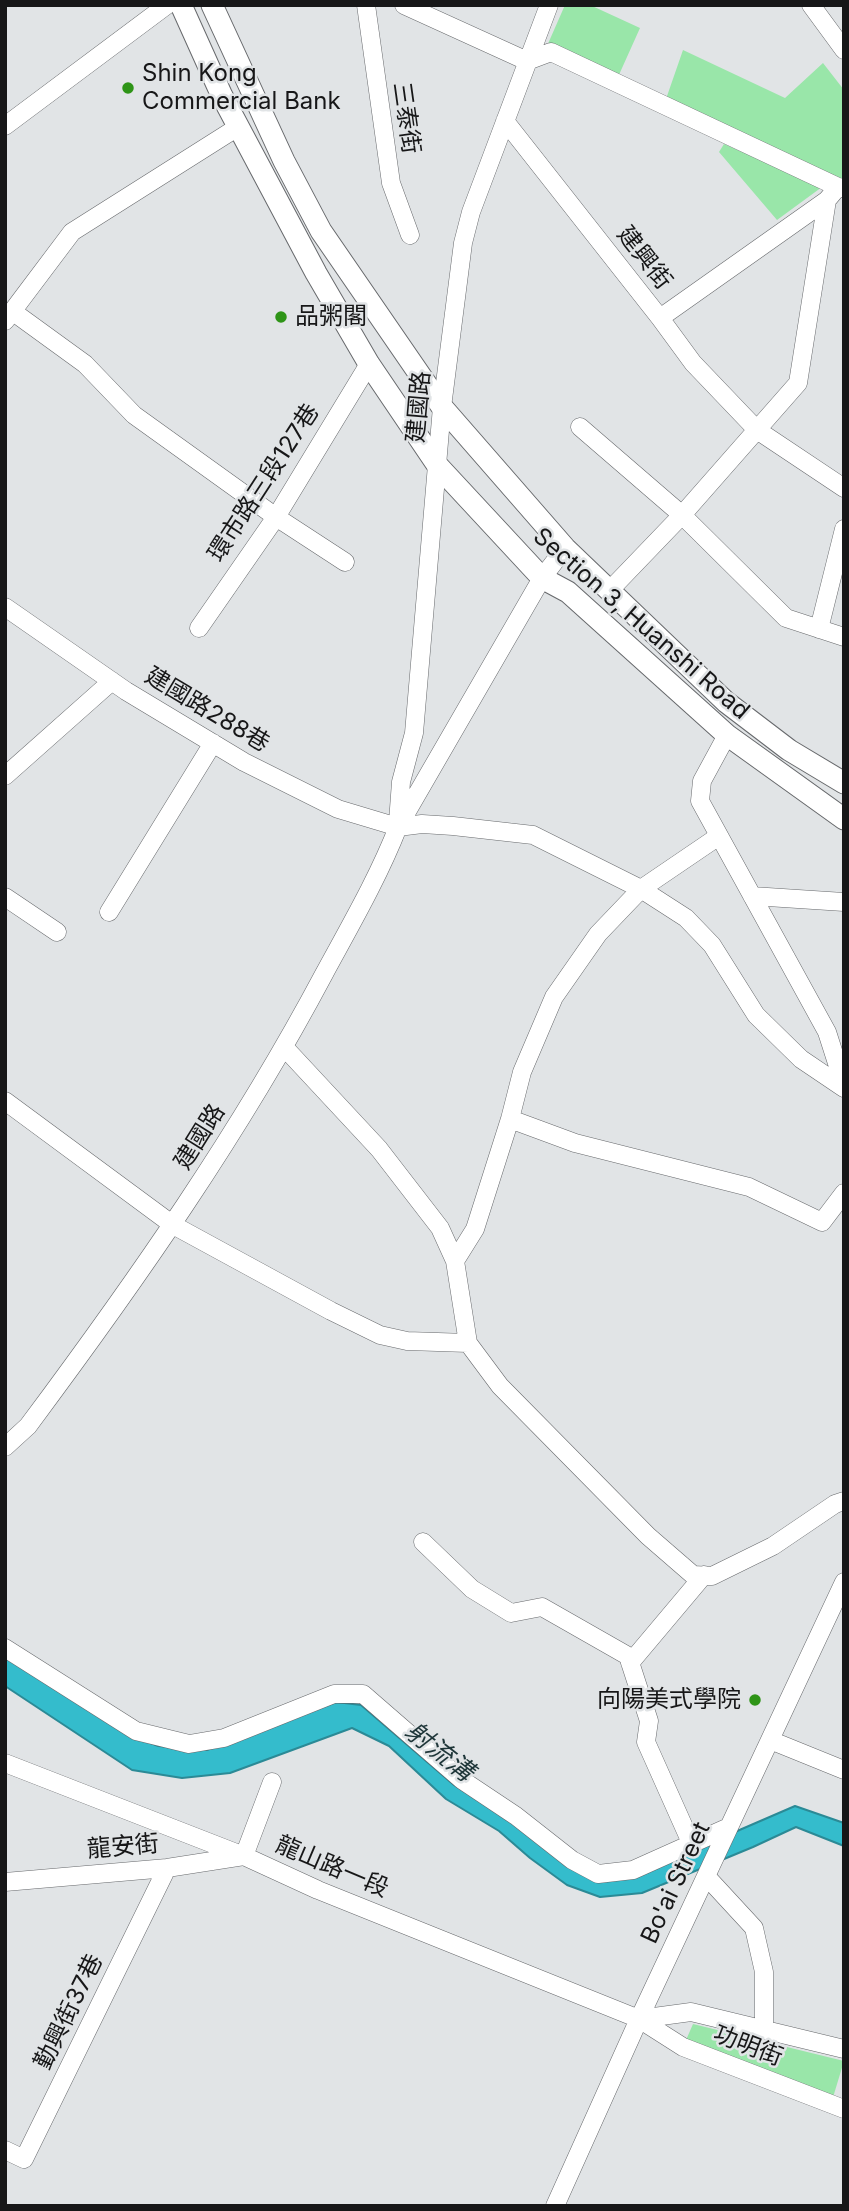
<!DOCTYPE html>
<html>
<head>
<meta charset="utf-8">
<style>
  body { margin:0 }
  #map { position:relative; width:849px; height:2211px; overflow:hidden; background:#e1e4e6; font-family:Inter,sans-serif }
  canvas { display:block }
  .frame { position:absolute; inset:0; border:7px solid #171718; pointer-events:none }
</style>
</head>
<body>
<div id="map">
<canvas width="849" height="2211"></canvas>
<div class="frame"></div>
</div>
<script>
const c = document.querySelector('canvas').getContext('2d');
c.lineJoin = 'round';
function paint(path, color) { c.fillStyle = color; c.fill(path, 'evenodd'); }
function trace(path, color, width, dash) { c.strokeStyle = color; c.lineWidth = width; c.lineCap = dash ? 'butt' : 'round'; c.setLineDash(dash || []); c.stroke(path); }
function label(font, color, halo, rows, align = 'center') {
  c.font = font + ' Inter,"Noto Sans TC",sans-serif'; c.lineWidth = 5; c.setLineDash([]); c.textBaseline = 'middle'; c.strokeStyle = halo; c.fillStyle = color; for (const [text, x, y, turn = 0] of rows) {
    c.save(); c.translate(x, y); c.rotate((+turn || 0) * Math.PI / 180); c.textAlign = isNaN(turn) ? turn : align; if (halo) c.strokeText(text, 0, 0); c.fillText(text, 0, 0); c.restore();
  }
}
const green = new Path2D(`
  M 565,5 L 590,5 L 640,28 L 618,77 L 547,46 Z
  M 683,50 L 785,98 L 823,63 L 844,90 L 844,181 L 666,99 Z
  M 724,144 L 822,187 L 777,220 L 719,152 Z
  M 693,2024 L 844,2061 L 831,2104 L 683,2047 Z`);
const water = new Path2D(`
  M 5,1655 L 132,1735 L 158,1746 L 207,1750 L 336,1702 L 361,1705 L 454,1785 L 515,1822 L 568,1866 L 640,1873 L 795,1806 L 844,1823 L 844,1846 L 796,1827 L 753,1847 L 642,1893 L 600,1897 L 567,1885 L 530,1858 L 499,1831 L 446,1799 L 389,1746 L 352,1728 L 230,1773 L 182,1778 L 132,1770 L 5,1686 Z`);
const minor = new Path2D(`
  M 366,5 L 391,183 L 410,235
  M 404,5 L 527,61 L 551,52 L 838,187 L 844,188
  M 811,5 L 844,50
  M 505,121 L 660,318 L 827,200 L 838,187
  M 5,126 L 167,5
  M 12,311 L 85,364 L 134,415 L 276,517 L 345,562
  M 660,318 L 693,363 L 757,430 L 844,488
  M 5,321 L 72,232 L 238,127
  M 580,427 L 682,515 L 786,618 L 844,637
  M 609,591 L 682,515 L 798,383 L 827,200
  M 5,607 L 126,691 L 244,762 L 338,809 L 398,827 L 422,824 L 453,826 L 533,835 L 641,889 L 686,918 L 712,945 L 756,1015 L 801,1059 L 844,1088
  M 199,628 L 276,517 L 369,364
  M 819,629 L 844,529
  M 727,735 L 702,781 L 700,801 L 827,1032 L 844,1085
  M 5,776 L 112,681
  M 398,822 L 401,782 L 414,733 L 442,407 L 463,243 L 471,212 L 549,5
  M 752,896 L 844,902
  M 5,897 L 57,932
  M 109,912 L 213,743
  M 285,1048 L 379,1149 L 440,1228 L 455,1261 L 468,1343 L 500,1386 L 648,1536 L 693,1575 L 712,1576 L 773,1546 L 835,1504 L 844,1501
  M 5,1101 L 173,1225 L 331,1311 L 380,1335 L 407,1341 L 468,1343
  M 510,1119 L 575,1143 L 749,1187 L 822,1222 L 844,1193
  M 455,1261 L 475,1229 L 510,1119 L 522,1072 L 554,997 L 598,934 L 641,889 L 719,836
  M 5,1447 L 28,1426 C 136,1281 239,1134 324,974 C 350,926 378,878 398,827 L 542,578 L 565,548
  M 423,1542 L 472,1589 L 511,1613 L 542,1607 L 628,1656 L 649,1721 L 646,1742 L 692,1845
  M 5,1648 L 136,1731 L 189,1744 L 224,1738 L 334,1694 L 363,1694 L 462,1780 L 516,1816 L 572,1860 L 598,1874 L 633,1870 L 729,1827
  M 630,1663 L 704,1575
  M 770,1740 L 844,1770
  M 5,1763 L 244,1856 L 318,1890 L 639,2019 L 683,2047 L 844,2109
  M 706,1876 L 754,1928 L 764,1972 L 764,2030
  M 5,1882 L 167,1868 L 244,1856 L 272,1782
  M 639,2019 L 691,2012 L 844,2049
  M 5,2150 L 24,2159 L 167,1868
  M 555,2206 L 639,2019 L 844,1582`);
const major = new Path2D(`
  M 181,5 L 222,96 L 316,273 L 369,364 L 438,466 L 542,578 L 568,592 L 727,735 L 844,819
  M 212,5 L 284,161 L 321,231 L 442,407 L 565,548 L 726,702 L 789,750 L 844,783`);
const markers = [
  [128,88,7,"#2e9417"],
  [281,317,7,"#2e9417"],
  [755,1700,7,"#2e9417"]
];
const poiNames = [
  ["Shin Kong",142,74],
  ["Commercial Bank",142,102],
  ["品粥閣",295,317],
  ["向陽美式學院",741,1700,"right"]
];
const streetNames = [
  ["三泰街",406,118,82],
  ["建興街",644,258,52],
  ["建國路",419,407,-85],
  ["環市路三段127巷",264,483,-57],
  ["Section 3, Huanshi Road",641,624,41],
  ["建國路288巷",207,710,31],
  ["建國路",200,1137,-58],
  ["龍安街",123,1847,-5],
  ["龍山路一段",332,1867,23],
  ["Bo'ai Street",676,1883,-65],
  ["勤興街37巷",69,2012,-64],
  ["功明街",748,2046,21]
];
const waterNames = [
  ["射流溝",439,1752,38]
];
paint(green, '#99e6a9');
paint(water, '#34bccc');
trace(water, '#2b8a96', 2);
trace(minor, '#67696c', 19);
trace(major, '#67696c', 23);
trace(minor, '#fff', 18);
trace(major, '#fff', 21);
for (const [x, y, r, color] of markers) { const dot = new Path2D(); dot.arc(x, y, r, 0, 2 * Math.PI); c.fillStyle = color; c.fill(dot); trace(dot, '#e1e4e6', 2.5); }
label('24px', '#171718', '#e1e4e6', poiNames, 'left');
label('24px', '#171718', '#e1e4e6', streetNames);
label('italic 26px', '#1f3639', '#e1e4e6', waterNames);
</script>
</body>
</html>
